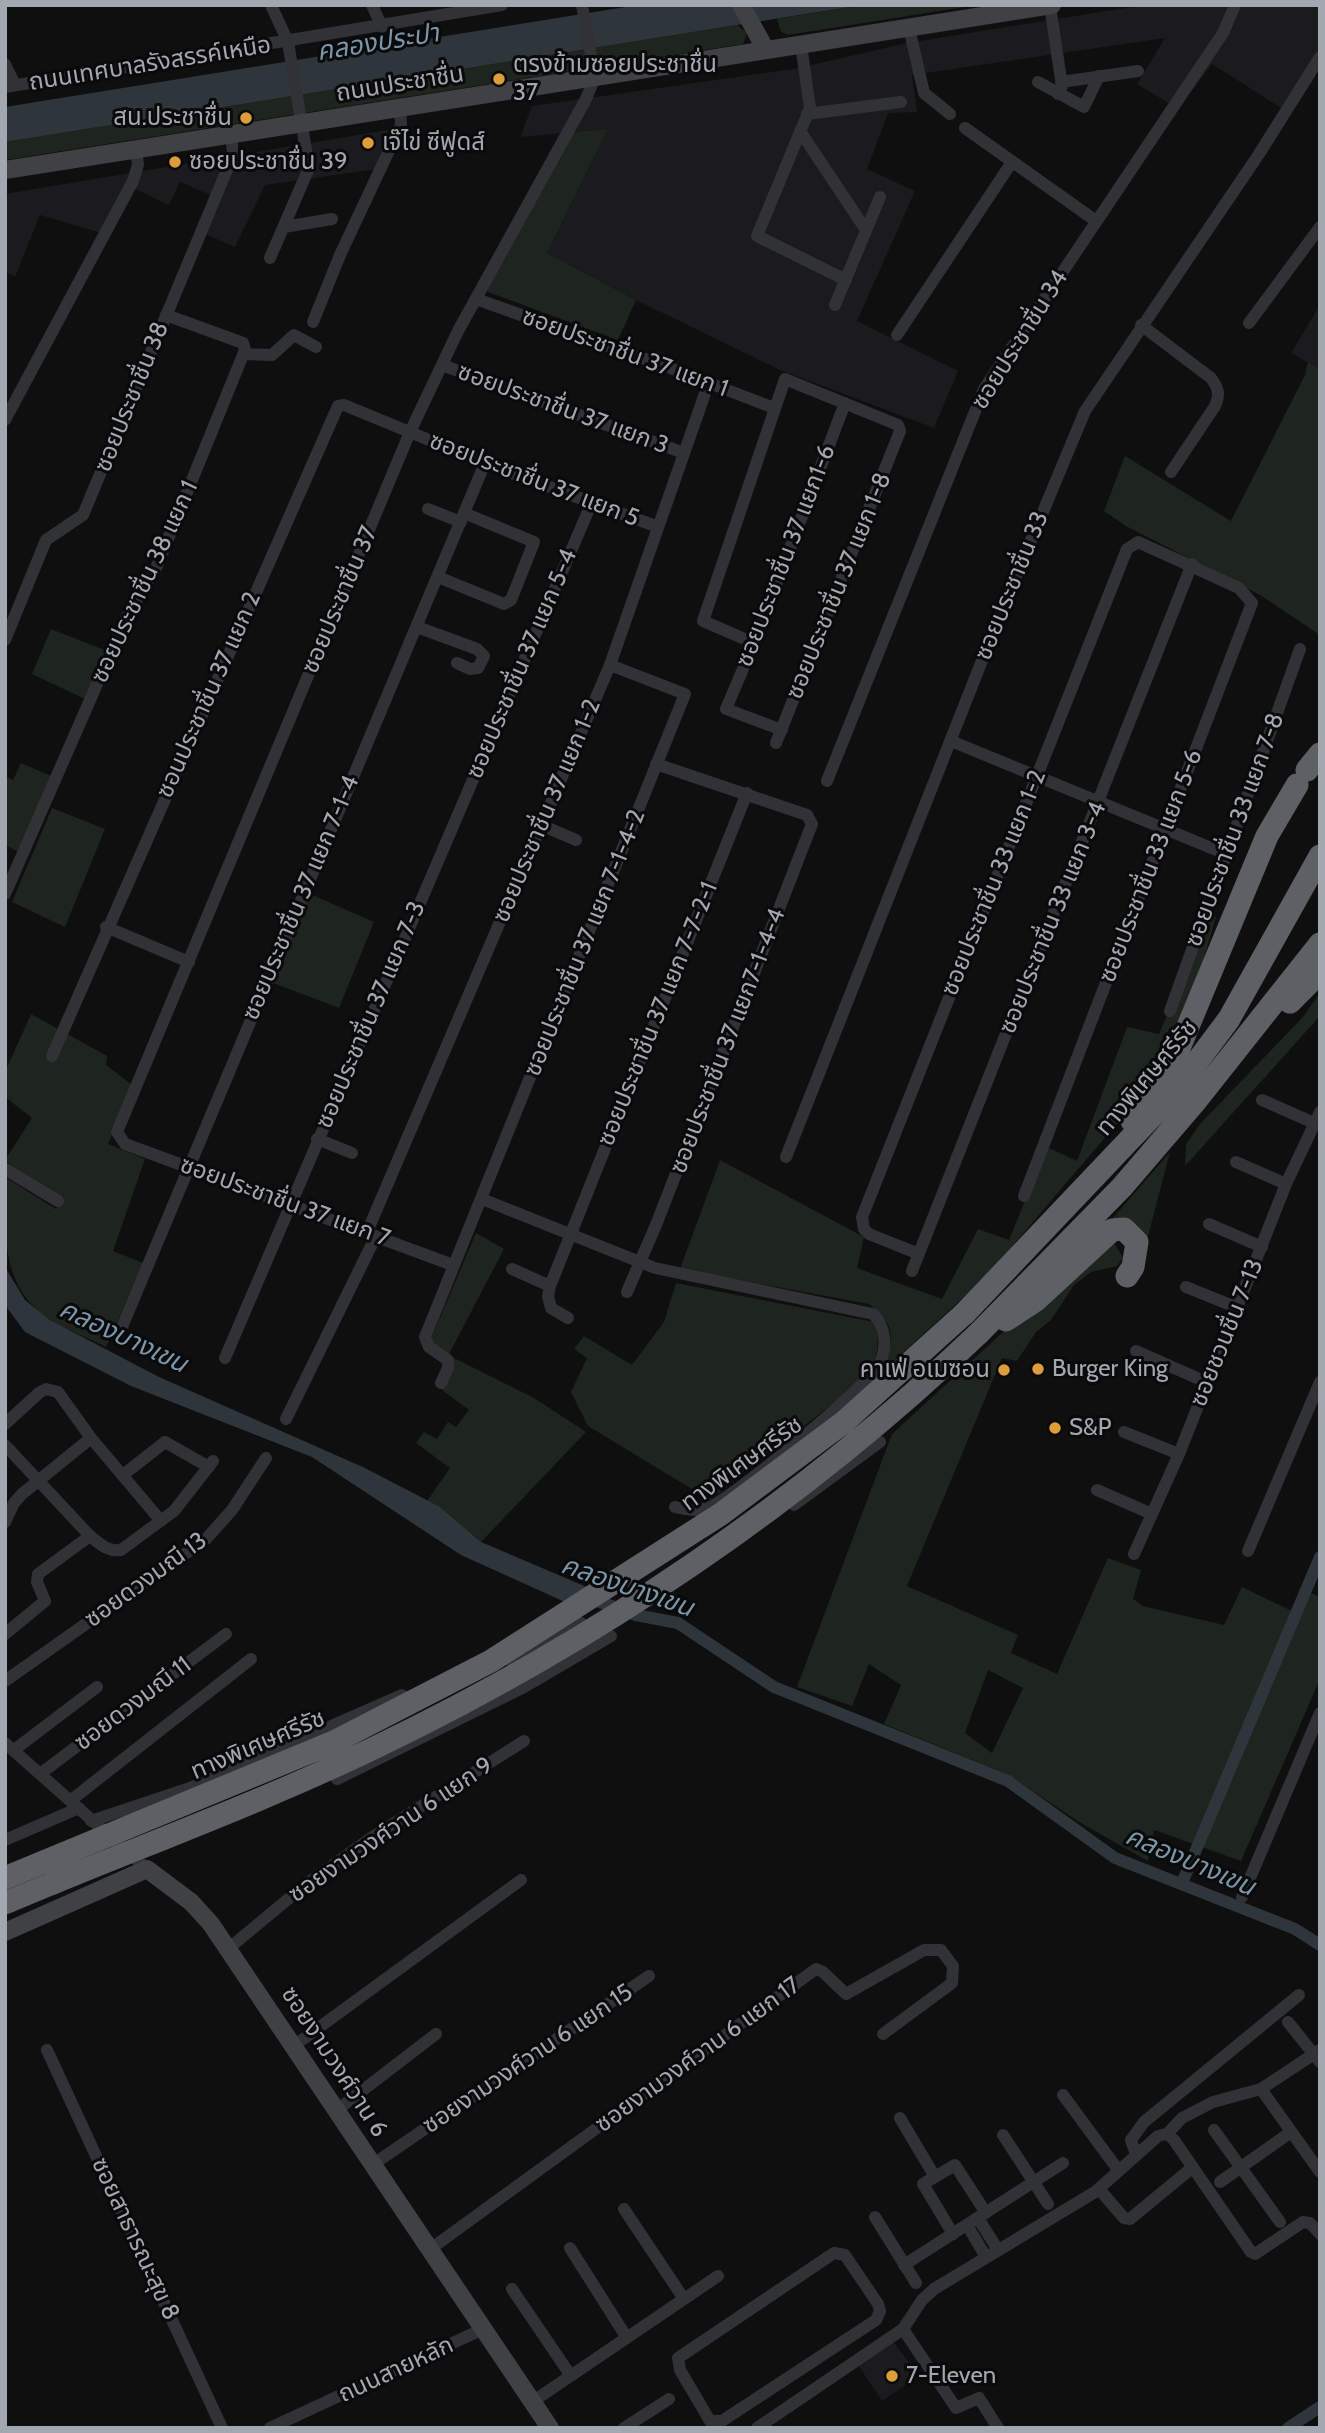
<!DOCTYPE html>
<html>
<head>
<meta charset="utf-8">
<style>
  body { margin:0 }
  #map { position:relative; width:1325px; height:2433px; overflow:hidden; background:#0f0f10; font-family:Cabin,sans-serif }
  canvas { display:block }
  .frame { position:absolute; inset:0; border:7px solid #a2a7b0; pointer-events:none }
</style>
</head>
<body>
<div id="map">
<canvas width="1325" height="2433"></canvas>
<div class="frame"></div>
</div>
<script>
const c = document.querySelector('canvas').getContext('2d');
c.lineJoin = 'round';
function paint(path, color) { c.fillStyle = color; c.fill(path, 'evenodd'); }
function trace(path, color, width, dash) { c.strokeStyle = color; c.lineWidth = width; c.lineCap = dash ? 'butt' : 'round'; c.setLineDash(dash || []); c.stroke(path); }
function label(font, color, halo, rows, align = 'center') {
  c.font = font + ' Cabin,"Noto Sans Thai",sans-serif'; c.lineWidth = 6; c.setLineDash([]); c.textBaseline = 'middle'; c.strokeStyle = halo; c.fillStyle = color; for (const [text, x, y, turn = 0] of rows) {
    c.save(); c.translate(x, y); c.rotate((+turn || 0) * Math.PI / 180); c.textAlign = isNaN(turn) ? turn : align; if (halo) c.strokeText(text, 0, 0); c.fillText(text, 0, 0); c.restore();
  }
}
const built = new Path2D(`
  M 1144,5 L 1320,5 L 1320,49 L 1281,108 L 1212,64 L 1178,109 L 1137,84 L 1165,38 L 912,75 L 917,112 L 888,113 L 867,169 L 915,191 L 857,321 L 958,371 L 934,428 L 780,370 L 636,300 L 547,253 L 608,129 L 520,137 L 532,106 L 793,69 L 907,43 Z
  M 406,127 L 377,169 L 265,185 L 235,247 L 196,230 L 211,195 L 180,182 L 169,205 L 133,188 L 105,234 L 40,215 L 15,277 L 5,272 L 5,194 Z
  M 1320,305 L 1320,369 L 1291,353 Z
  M 893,2341 L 919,2376 L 882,2401 L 858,2365 Z`);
const green = new Path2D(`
  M 862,5 L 977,5 L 788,35 L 781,32 L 777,19 Z
  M 737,25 L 747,33 L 743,44 L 5,160 L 5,142 Z
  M 608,129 L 547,253 L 636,300 L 618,340 L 488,292 L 486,289 L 574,132 Z
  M 1308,362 L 1320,369 L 1320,635 L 1260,595 L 1126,526 L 1104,511 L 1125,456 L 1231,521 L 1305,375 Z
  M 51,629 L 107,651 L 85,699 L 32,674 Z
  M 21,763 L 51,776 L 19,852 L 5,845 L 5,776 L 13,780 Z
  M 52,808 L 105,829 L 65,927 L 12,902 Z
  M 310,894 L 374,922 L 339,1008 L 273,983 Z
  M 1210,915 L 1216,917 L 1189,1009 L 1145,1091 L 985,1278 L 886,1368 C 892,1337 897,1325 869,1304 L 680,1269 L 720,1160 L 864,1237 L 857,1268 L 942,1299 L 978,1229 L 1009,1240 L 1047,1147 L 1077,1161 L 1127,1027 L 1159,1034 Z
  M 1320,993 L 1320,1016 L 1185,1166 L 1186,1144 L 1200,1124 L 1303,1017 Z
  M 31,1014 L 107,1056 L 106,1065 L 132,1085 L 108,1144 L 145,1159 L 113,1251 L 143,1263 L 106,1347 C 88,1338 70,1331 52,1321 C 0,1288 5,1235 5,1177 L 56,1209 L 63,1198 L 20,1174 L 5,1160 L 32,1118 L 5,1097 L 5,1072 Z
  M 1170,1152 L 1144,1252 L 1112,1219 Z
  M 476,1233 L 504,1249 L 449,1354 L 430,1341 Z
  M 1099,1244 L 1115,1244 L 1123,1258 L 1117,1266 L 1091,1272 L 1074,1285 L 1051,1320 L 1036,1332 L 1017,1361 L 1002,1358 L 907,1586 L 1018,1635 L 1011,1653 L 1057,1674 L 1108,1558 L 1141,1570 L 1133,1599 L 1143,1606 L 1224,1625 L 1242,1587 L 1294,1612 L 1300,1588 L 1320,1597 L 1320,1679 L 1241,1861 L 1154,1830 L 1148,1861 L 1079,1822 L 1009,1775 L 884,1724 L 901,1685 L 869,1664 L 852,1706 L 797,1687 L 892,1434 ZM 988,1670 L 1023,1688 L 992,1753 L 965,1733 Z
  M 676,1283 L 874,1322 C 881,1342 878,1361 865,1378 L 710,1500 L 588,1426 L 571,1392 L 587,1358 L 574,1349 L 584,1336 L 632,1365 L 664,1322 Z
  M 454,1358 L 534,1398 L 586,1432 L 481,1542 L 440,1507 L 427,1501 L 450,1468 L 416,1443 L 424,1432 L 437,1439 L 448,1422 L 456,1427 L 469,1410 L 442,1390 Z`);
const water = new Path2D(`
  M 638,5 L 862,5 L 5,142 L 5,107 Z
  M 5,1267 L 25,1300 L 50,1320 L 159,1377 L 365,1468 L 440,1507 L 481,1542 L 589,1588 L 565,1602 L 461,1555 L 312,1457 L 131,1386 L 25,1332 L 5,1305 Z`);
const canal = new Path2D(`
  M 589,1598 L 636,1615 L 678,1623 L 774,1687 L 1008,1781 L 1115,1858 L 1295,1929 L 1320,1945
  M 1182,1883 L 1320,1557
  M 1288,2428 L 1320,2407`);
const street = new Path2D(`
  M 372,5 L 382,27
  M 1050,6 L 1062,86 L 1058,94
  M 909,28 L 924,93 L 950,114
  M 801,45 L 810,108 L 757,236 L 846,280
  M 5,64 L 15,85
  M 1038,82 L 1084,107 L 1099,76
  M 1061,82 L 1138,71
  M 5,87 L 502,5
  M 807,114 L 901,102
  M 965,128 L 1096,221
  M 800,131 L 866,230
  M 284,227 L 332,219
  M 270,258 L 309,168 L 288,42 L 271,5
  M 476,299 L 665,366 L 774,408
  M 835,305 L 880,197
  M 313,322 L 340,255 L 401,125 L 400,108
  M 1249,323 L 1320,227
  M 1141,325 L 1211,378 C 1219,389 1220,394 1215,406 L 1171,472
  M 897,335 L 1012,162
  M 243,354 L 272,355 L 294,335 L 316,347
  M 442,365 L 684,453
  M 5,420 L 133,181 L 138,165 L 136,148
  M 428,509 L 461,522
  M 438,577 L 504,604 L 511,600 L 534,542 L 464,513
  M 417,627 L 477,649 L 484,656 L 478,668 L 470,669 L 457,663
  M 5,640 L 46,540 L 83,515 L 229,165 L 233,152 L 231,136
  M 754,643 L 703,621 L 785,379 L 898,425 L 900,431 L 776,743
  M 782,730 L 726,709 L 754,643 L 845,403
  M 951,741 L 1226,854
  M 827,781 L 984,389 L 1223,33 L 1235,5
  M 541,825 L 576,840
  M 5,894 L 126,618 L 157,566 L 245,350 L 243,343 L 166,315
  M 106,927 L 189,962
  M 1170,1011 L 1300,649
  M 52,1056 L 338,406 L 344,405 L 485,463 L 658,527
  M 1262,1100 L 1314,1123
  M 317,1139 L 352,1153
  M 786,1157 L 1000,615 L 1085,411 L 1259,154 L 1320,57
  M 1236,1162 L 1286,1184
  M 5,1169 L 58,1201
  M 482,1199 L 655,1268 L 873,1314 C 886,1326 887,1348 880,1363 C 868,1387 738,1493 712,1506 C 700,1512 688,1510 675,1507
  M 1209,1224 L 1262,1247
  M 367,1232 L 610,665 L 709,382
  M 919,1254 L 869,1234 L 864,1229 L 862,1217 L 1127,549 L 1138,542 L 1239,588 L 1252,603 L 1024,1196
  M 453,1265 L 125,1144 L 117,1132 L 410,432 L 458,331 L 586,99 L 595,77 L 582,5
  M 512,1269 L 550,1286
  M 912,1271 L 1192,564
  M 1186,1287 L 1238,1308
  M 627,1292 L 656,1225 L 812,824 L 807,815 L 656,764
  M 568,1318 L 551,1308 L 548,1296 L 550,1286 L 747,793
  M 119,1334 L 485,463
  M 1136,1351 L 1206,1382
  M 225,1358 L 592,502
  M 441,1383 L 448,1368 L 448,1360 L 429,1347 L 425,1337 L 685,694 L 610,665
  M 286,1419 L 376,1236
  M 5,1424 L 40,1392 L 46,1389 L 58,1392 L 91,1438 L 161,1521
  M 1124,1432 L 1179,1454
  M 5,1445 L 90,1536 C 100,1544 108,1552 121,1550 L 174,1511 L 213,1461
  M 123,1475 L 165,1442 L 209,1467
  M 1097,1490 L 1152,1514
  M 794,1505 L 880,1442
  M 5,1522 L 14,1503 L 22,1494 L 91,1438
  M 1248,1551 L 1320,1382
  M 1134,1554 L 1179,1454 L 1286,1184 L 1320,1112
  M 5,1634 L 45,1601 L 37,1582 L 38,1574 L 90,1536
  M 511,1661 L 581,1623
  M 5,1681 L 206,1539 L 232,1510 L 266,1458
  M 5,1743 L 147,1869
  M 14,1750 L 97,1687
  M 328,1763 L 337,1779 L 524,1687 L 611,1636
  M 40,1774 L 226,1634
  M 70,1801 L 251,1659
  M 91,1821 L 190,1788 L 402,1695
  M 5,1840 L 79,1808
  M 1242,1897 L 1320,1713
  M 228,1949 L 305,1885 L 374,1836 L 524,1741
  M 1288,2022 L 1320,2062
  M 295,2045 L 521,1880
  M 47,2050 L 222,2428
  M 1261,2089 L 1320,2172
  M 1063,2095 L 1119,2171
  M 337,2110 L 436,2034
  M 900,2118 L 935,2177
  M 1214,2130 L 1280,2222
  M 1167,2134 L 1182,2118 L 1213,2102 L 1261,2089 L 1320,2050
  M 1003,2135 L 1048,2204
  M 1136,2154 L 1131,2140 L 1144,2122 L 1299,1995
  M 372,2165 L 649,1976
  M 1220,2182 L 1291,2132
  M 1099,2189 L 1124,2218 L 1130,2219 L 1193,2167
  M 624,2209 L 684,2299
  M 875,2217 L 916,2283
  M 978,2218 L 998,2250
  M 967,2225 L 986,2257
  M 953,2234 L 923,2184 L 955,2165 L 986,2213
  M 570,2248 L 627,2338
  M 429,2250 L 816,1969 L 823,1972 L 846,1994 L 924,1950 L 941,1950 L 953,1966 L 952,1983 L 883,2034
  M 834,2253 L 845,2255 L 878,2304 L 880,2311 L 876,2320 L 722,2421 L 710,2421 L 680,2370 L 678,2358 Z
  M 904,2265 L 1063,2163
  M 512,2289 L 571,2376
  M 903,2329 L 956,2408 L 979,2398 L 998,2428
  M 532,2402 L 718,2276
  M 270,2428 L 483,2329
  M 624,2428 L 669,2399
  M 757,2428 L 903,2329 L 922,2300 L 934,2289 L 1095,2192 L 1158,2136 L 1167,2134 L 1174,2140 L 1251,2252 L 1255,2254 L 1303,2222 L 1310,2223 L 1320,2234`);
const secondary = new Path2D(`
  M 741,5 L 766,50
  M 5,170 L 1052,5
  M 5,1932 L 147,1869 L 191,1902 L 211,1924 L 550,2428`);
const highway = new Path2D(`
  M 1307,770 L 1320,754
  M 1290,1002 L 1320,972
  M 1132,1121 L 1177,1053 L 1267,836 L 1297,785
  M 965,1313 L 1173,1094 L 1229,1019 L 1320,856
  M 1006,1320 L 1035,1301 L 1112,1230 L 1124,1229 L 1137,1242 L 1133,1267 L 1127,1276
  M 979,1333 L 1122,1187 L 1194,1103 L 1320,944
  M 5,1903 L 53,1883`);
const highwayBridge = new Path2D(`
  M 5,1878 L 334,1742 L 491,1661 L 721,1514 L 844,1422 L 965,1313
  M 53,1883 C 160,1839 270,1798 374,1748 C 595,1642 802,1502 979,1333`);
const markers = [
  [499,79,7,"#dd9d3a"],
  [246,118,7,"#dd9d3a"],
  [368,143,7,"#dd9d3a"],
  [175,162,7,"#dd9d3a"],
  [1038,1369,7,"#dd9d3a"],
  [1004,1370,7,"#dd9d3a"],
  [1055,1428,7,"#dd9d3a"],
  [892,2376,7,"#dd9d3a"]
];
const streetNames = [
  ["ถนนเทศบาลรังสรรค์เหนือ",150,64,-9],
  ["ถนนประชาชื่น",400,84,-9],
  ["ซอยประชาชื่น 34",1020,340,-58],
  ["ซอยประชาชื่น 37 แยก 1",625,353,20],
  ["ซอยประชาชื่น 38",132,397,-68],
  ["ซอยประชาชื่น 37 แยก 3",563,409,20],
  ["ซอยประชาชื่น 37 แยก 5",534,480,21],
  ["ซอยประชาชื่น 37 แยก1-6",786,556,-69],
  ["ซอยประชาชื่น 38 แยก 1",145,582,-65],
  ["ซอยประชาชื่น 37 แยก 1-8",839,586,-68],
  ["ซอยประชาชื่น 33",1012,586,-68],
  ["ซอยประชาชื่น 37",340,600,-67],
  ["ซอยประชาชื่น 37 แยก 5-4",522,664,-67],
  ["ซอนประชาชื่น 37 แยก 2",209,695,-66],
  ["ซอยประชาชื่น 37 แยก 1-2",547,811,-67],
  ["ซอยประชาชื่น 33 แยก 7-8",1235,830,-70],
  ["ซอยประชาชื่น 33 แยก 5-6",1151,866,-69],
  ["ซอยประชาชื่น 33 แยก 1-2",994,883,-68],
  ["ซอยประชาชื่น 37 แยก 7-1-4",301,898,-67],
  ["ซอยประชาชื่น 33 แยก 3-4",1053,918,-68],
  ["ซอยประชาชื่น 37 แยก 7-1-4-2",585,943,-68],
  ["ซอยประชาชื่น 37 แยก 7-7-2-1",658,1014,-68],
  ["ซอยประชาชื่น 37 แยก 7-3",371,1015,-67],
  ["ซอยประชาชื่น 37 แยก7-1-4-4",728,1041,-69],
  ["ทางพิเศษศรีรัช",1147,1078,-50],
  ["ซอยประชาชื่น 37 แยก 7",285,1202,20],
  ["ซอยชวนชื่น 7-13",1227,1333,-68],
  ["ทางพิเศษศรีรัช",742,1464,-36],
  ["ซอยดวงมณี 13",146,1580,-36],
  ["ซอยดวงมณี 11",133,1704,-37],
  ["ทางพิเศษศรีรัช",258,1745,-23],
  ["ซอยงามวงศ์วาน 6 แยก 9",391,1830,-34],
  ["ซอยงามวงศ์วาน 6 แยก 17",698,2055,-36],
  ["ซอยงามวงศ์วาน 6 แยก 15",528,2059,-34],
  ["ซอยงามวงศ์วาน 6",334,2062,57],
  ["ซอยสาธารณะสุข 8",135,2239,65],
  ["ถนนสายหลัก",396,2370,-25]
];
const poiNames = [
  ["ตรงข้ามซอยประชาชื่น",513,65],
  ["37",513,93],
  ["สน.ประชาชื่น",232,118,"right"],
  ["เจ๊ไข่ ซีฟูดส์",382,143],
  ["ซอยประชาชื่น 39",189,162],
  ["Burger King",1052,1369],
  ["คาเฟ่ อเมซอน",990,1370,"right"],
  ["S&P",1069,1428],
  ["7-Eleven",906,2376]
];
const waterNames = [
  ["คลองประปา",378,43,-9],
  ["คลองบางเขน",123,1337,25],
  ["คลองบางเขน",627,1587,19],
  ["คลองบางเขน",1190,1862,23]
];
paint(built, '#1b1b1d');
paint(green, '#1e241e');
paint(water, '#2e363b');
trace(canal, '#2e363b', 12);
trace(street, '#313235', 12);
trace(secondary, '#3f4145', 18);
trace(highway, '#5d6065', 23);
trace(highwayBridge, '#5d6065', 23);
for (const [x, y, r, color] of markers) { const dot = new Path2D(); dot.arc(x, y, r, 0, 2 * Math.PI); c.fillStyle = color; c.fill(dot); trace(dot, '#0a0a0b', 2.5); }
label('24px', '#a2a7b0', '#0a0a0b', streetNames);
label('24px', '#a2a7b0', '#0a0a0b', poiNames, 'left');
label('italic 26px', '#7b96a8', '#0a0a0b', waterNames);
</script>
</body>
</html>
